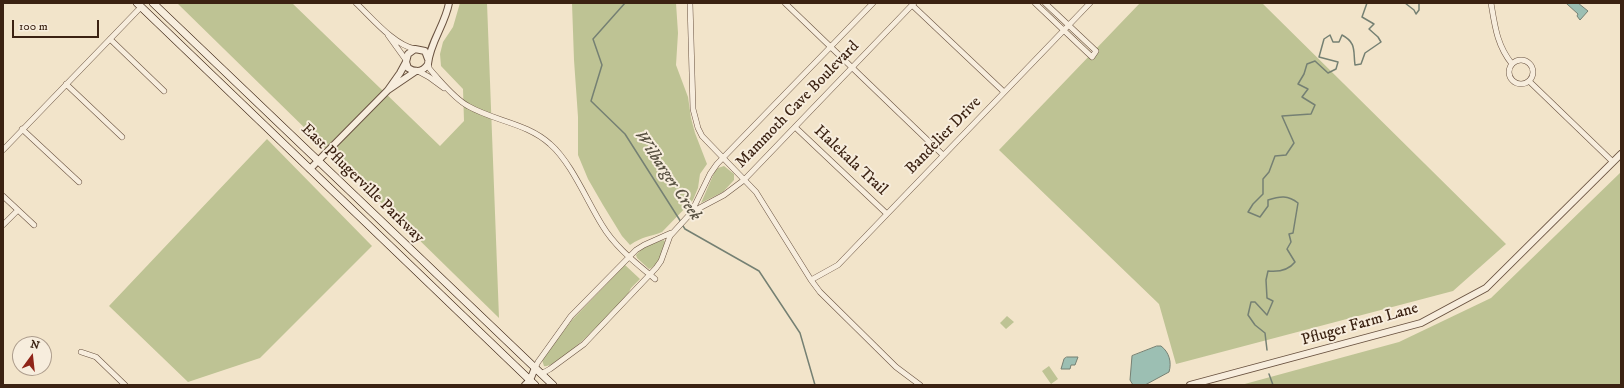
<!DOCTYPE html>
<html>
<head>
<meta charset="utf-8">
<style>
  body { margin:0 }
  #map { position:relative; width:1624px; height:388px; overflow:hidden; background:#f2e4ca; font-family:"IM FELL DW Pica",serif }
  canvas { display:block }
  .frame { position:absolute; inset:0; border:4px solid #3b2212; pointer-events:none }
  .north { position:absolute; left:12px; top:336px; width:40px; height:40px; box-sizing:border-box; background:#f7eddd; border:1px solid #ac9c8c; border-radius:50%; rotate:15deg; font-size:11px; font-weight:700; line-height:16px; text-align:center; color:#3b2212 }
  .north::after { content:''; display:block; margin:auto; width:14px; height:18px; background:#8f2418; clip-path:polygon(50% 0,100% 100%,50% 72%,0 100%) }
  .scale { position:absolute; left:12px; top:20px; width:87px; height:18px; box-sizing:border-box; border:2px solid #3b2212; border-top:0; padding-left:5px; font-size:12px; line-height:14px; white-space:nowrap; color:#3b2212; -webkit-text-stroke:3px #f7eddd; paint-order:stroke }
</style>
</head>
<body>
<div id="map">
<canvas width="1624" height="388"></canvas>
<div class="frame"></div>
<div class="north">N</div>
<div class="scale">100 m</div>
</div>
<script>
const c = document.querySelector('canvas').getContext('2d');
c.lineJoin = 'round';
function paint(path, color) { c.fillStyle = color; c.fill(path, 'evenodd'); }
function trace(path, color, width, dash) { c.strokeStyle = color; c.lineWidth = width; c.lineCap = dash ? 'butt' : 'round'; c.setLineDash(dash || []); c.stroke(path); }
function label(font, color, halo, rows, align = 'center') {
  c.font = font + ' "IM FELL DW Pica",serif'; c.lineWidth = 4; c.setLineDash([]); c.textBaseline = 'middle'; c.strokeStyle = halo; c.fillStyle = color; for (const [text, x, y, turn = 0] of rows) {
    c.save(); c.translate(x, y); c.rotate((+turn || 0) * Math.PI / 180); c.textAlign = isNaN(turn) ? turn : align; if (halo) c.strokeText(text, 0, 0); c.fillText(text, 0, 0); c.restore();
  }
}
const green = new Path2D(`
  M 177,3 L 292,3 L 440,146 L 464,121 L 463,89 L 441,66 L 440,54 L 443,42 L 453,27 L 460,3 L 487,3 L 499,318 Z
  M 572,3 L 676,3 L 678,33 L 676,65 L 688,97 L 691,118 L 695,133 L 707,164 L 700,174 L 698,188 L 693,200 L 662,232 C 649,237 643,236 630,245 L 622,236 L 603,205 L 588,179 L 578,155 L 578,117 L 574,60 Z
  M 1140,3 L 1262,3 L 1506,244 L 1453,291 L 1176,364 L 1159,304 L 999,150 Z
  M 267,139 L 372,246 L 260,358 L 188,382 L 109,306 Z
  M 724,166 L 734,174 L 734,180 L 723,192 L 701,203 L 715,171 L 718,168 Z
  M 1621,172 L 1621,385 L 1241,385 L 1399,342 L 1491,298 Z
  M 663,240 L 665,241 C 662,251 660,265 649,269 L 637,258 L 636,255 L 644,247 Z
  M 625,265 L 640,279 L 631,288 L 628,294 C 618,307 557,370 544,366 L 542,360 L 572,320 Z
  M 1007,316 L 1014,322 L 1006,329 L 1000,323 Z
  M 1049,366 L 1058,379 L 1051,384 L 1042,371 Z`);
const water = new Path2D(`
  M 1569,3 L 1578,3 L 1588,11 L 1580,20 L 1577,16 L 1578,14 L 1567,4 Z
  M 1157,346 L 1161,346 C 1169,352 1172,362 1169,372 L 1145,385 L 1133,385 L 1130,380 L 1132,356 Z
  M 1067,357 L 1078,357 L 1075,365 L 1071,365 L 1070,369 L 1061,369 L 1064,359 Z`);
const stream = new Path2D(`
  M 625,3 L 593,39 L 602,65 L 591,101 L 625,134 L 681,222
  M 1405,3 L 1414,10 L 1416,14 L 1419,10 L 1419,3
  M 683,226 L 685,229 L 759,271 L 800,333 L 815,385
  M 1267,350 L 1265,333 L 1255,325 L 1248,315 L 1251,302 L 1255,302 L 1267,315 L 1273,301 L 1267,298 L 1266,280 L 1268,271 C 1278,272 1288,271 1295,262 L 1287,249 L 1291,242 L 1289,234 L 1293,233 L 1298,203 C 1288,195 1280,196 1268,200 L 1268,206 L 1260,217 L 1248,212 L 1253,204 L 1263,194 L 1263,179 L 1269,172 L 1275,156 L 1286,155 L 1294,143 L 1282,116 L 1311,114 L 1315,105 L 1302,97 L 1308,89 L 1298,84 L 1304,74 L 1307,64 L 1315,61 L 1328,73 L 1336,69 L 1338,62 L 1319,57 L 1324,39 L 1330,35 L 1333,42 L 1339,42 L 1342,35 C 1357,43 1353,51 1355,65 L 1361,64 L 1365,53 L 1381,42 L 1378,37 L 1369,29 L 1374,24 L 1362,17 L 1367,3
  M 1269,374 L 1273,385`);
const minor = new Path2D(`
  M 356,3 C 372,18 394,45 415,49
  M 690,3 L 693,109 L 698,128 L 702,136 L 756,192 L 811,280 L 820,292 L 896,367 L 920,385
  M 785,3 L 943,155
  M 1035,3 L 1092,57 L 1096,51 L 1045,3
  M 1491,3 C 1495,27 1497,45 1512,64
  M 912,5 L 1004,92
  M 388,35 L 406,60
  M 110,39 L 164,91
  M1509 72a12 12 0 1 1 24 0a12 12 0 1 1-24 0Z
  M 428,62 L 429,68 L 433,73 C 443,84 455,99 468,106 C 494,121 527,123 550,144 C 571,162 587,201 602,225 C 615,247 636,263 655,279
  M 418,71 L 429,77 L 444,88
  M 1530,82 L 1613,162
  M 66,84 L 122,137
  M 795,127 L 887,214
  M 22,129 L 79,182
  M 3,150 L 141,7
  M 3,196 L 34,225
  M 692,212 L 724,195 L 744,180 L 914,3
  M 3,225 L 18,210
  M 811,280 L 838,265 L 1090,3
  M 81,352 L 96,357 L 125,385
  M 535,368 L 538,362 L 571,316 L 636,250 L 644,245 L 671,233
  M 541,374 L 550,369 L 584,344 L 656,268 L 661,261 L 670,236 L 691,213 L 710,174 L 717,164 L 873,3`);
const tertiary = new Path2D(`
  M 428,59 L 425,51 L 415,49 L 408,54 L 406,62 L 408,68 C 416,73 423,72 428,64 C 430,42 445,25 449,3
  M 388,90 L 416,71
  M 310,169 L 388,90 L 400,73 L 406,62
  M 525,385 L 530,380 L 535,368
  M 1190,385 L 1421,323 L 1486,288 L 1621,154`);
const secondary = new Path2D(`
  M 137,3 L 535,385
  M 153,3 L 553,385`);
const streetNames = [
  ["Mammoth Cave Boulevard",798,105,-46],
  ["Bandelier Drive",944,136,-46],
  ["Halekala Trail",850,161,43],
  ["East Pflugerville Parkway",362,184,44],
  ["Pfluger Farm Lane",1360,325,-16]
];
const waterNames = [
  ["Wilbarger Creek",667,176,56]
];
paint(green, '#bec394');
paint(water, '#9cbfb3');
trace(water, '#758073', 1);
trace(stream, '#758073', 1.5);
trace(minor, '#695240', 6);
trace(tertiary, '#695240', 8);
trace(secondary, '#3b2212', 8);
trace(minor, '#f7eddd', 5);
trace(tertiary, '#f7eddd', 6);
trace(secondary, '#f7eddd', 7);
label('16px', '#3b2212', '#f7eddd', streetNames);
label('italic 17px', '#585142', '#f7eddd', waterNames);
</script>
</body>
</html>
